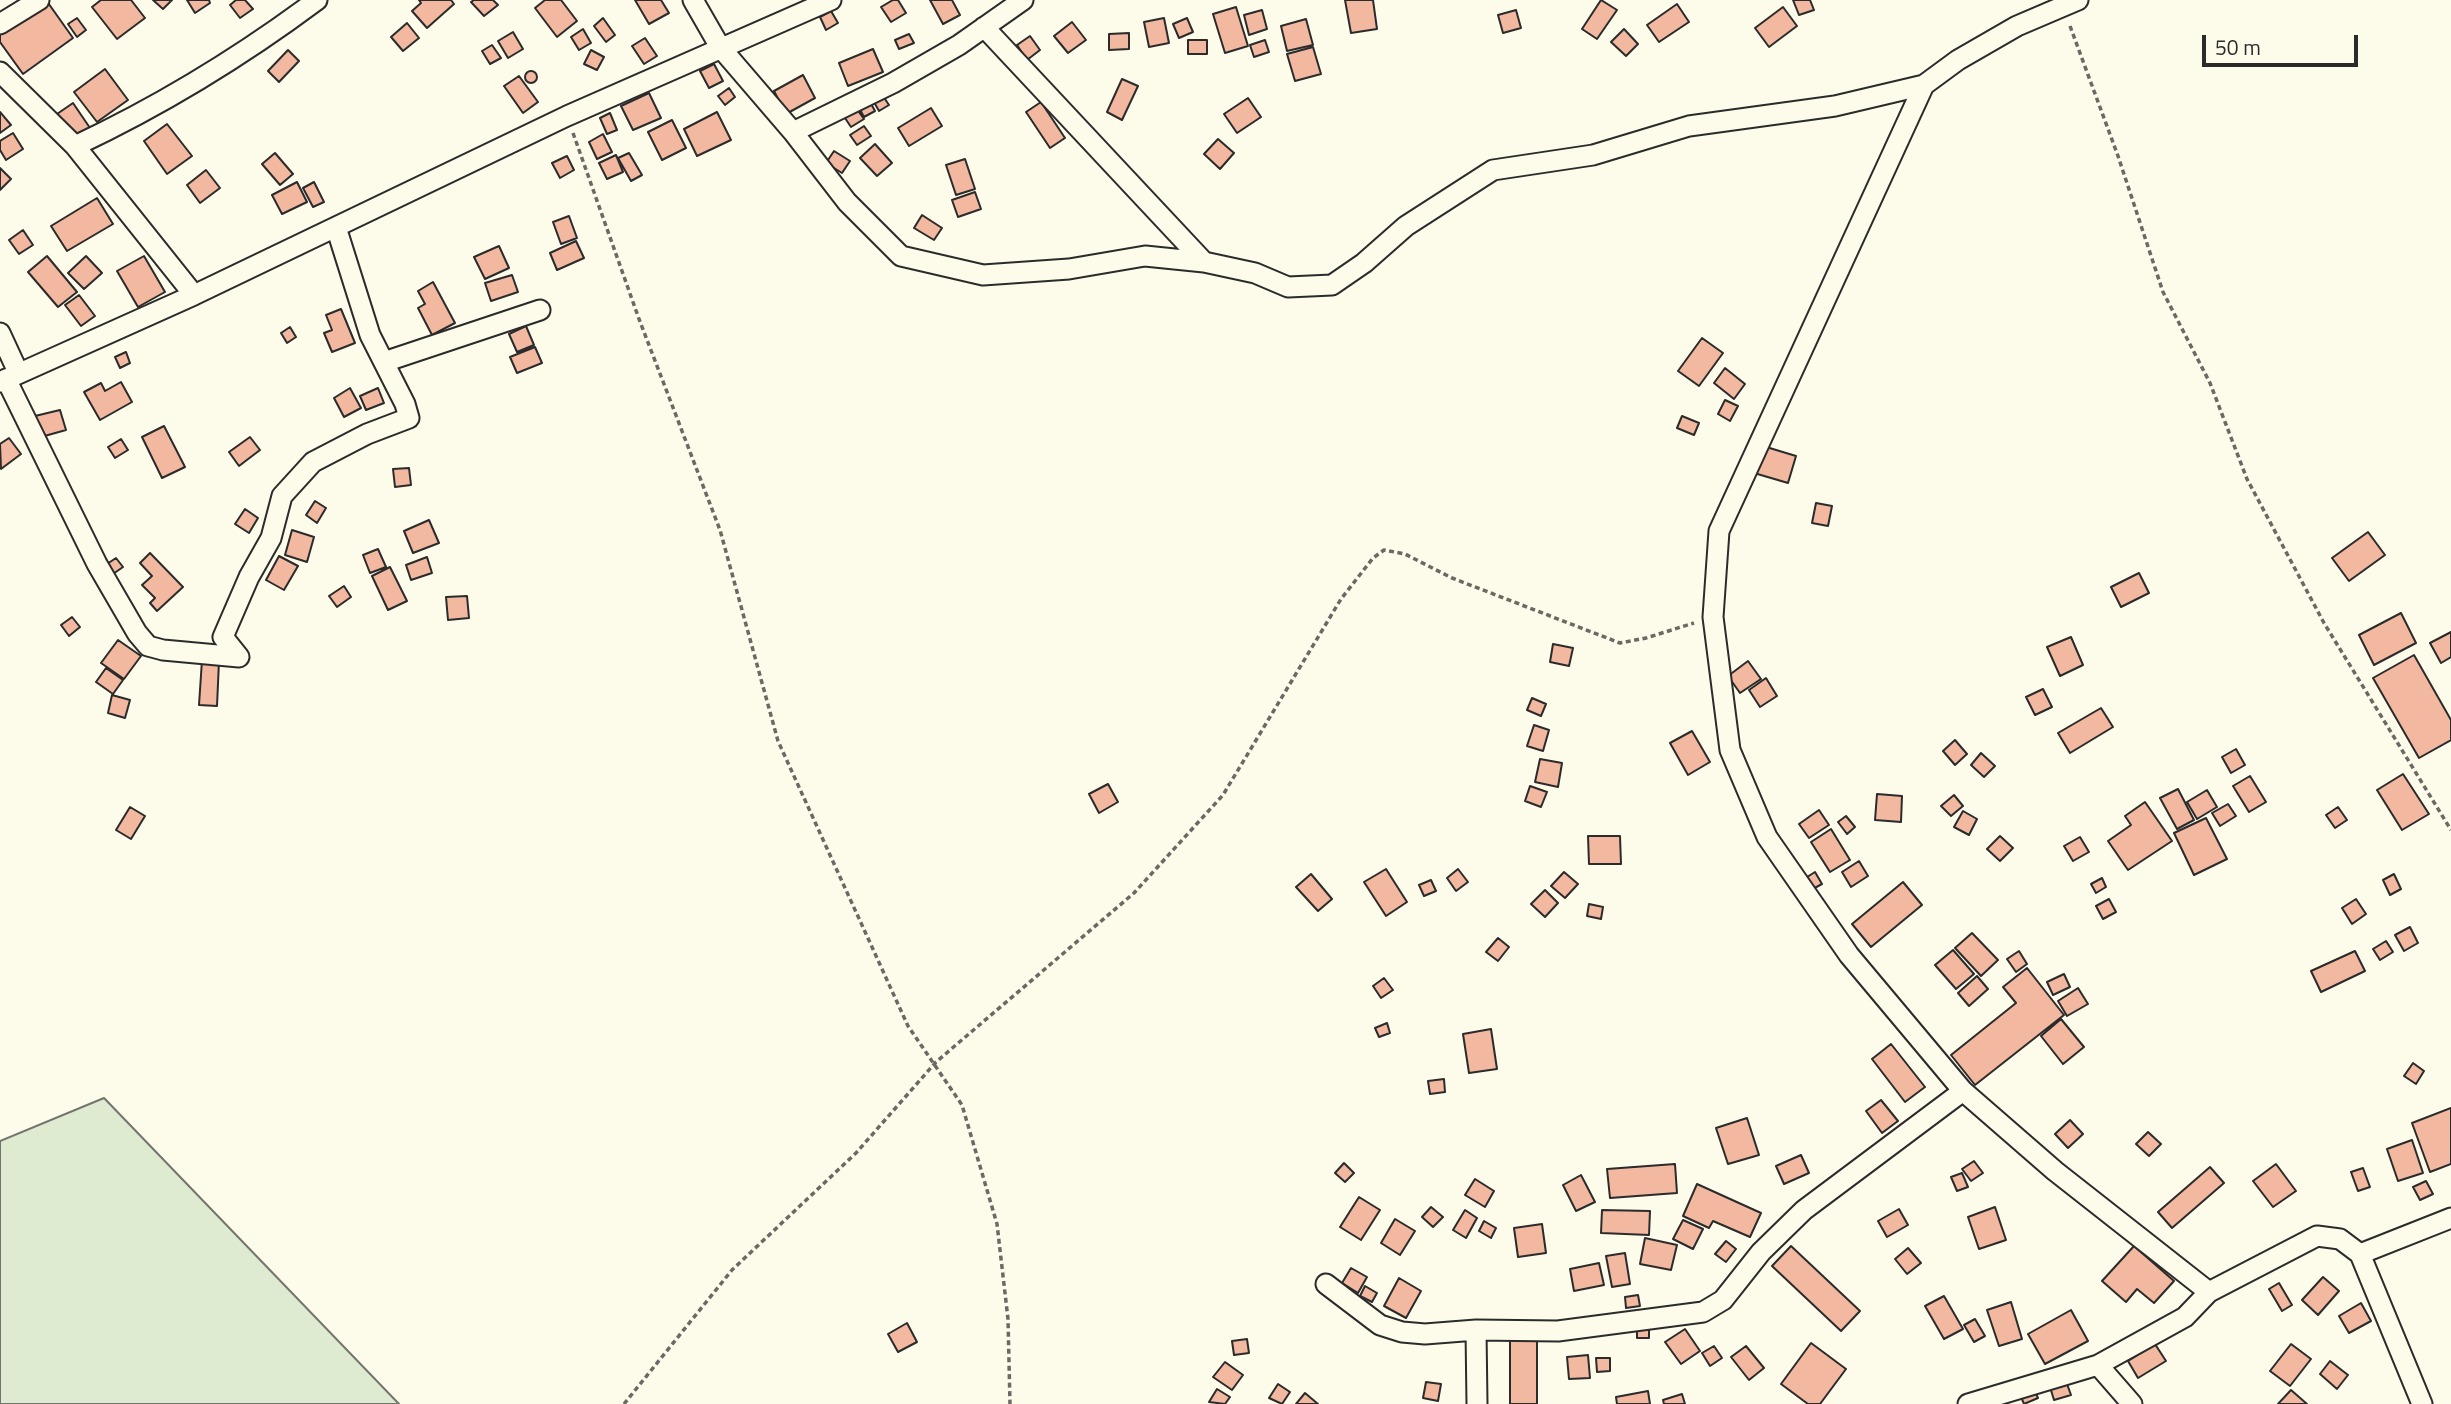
<!DOCTYPE html>
<html>
<head>
<meta charset="utf-8">
<style>
  body { margin:0 }
  #map { position:relative; width:2451px; height:1404px; overflow:hidden; background:#fdfbea; font-family:"Titillium Web",sans-serif }
  canvas { display:block }
  .scale { position:absolute; left:2202px; top:35px; width:156px; height:32px; box-sizing:border-box; border:4px solid #2b2b2b; border-top:0; padding-left:9px; font-size:21px; line-height:24px; white-space:nowrap; color:#2b2b2b; -webkit-text-stroke:5px #fdfbea; paint-order:stroke }
</style>
</head>
<body>
<div id="map">
<canvas width="2451" height="1404"></canvas>
<div class="scale">50 m</div>
</div>
<script>
const c = document.querySelector('canvas').getContext('2d');
c.lineJoin = 'round';
function paint(path, color) { c.fillStyle = color; c.fill(path, 'evenodd'); }
function trace(path, color, width, dash) { c.strokeStyle = color; c.lineWidth = width; c.lineCap = dash ? 'butt' : 'round'; c.setLineDash(dash || []); c.stroke(path); }
const green = new Path2D(`
  M 104,1098 L 399,1404 L 0,1404 L 0,1141 Z`);
const building = new Path2D(`
  M 46,0 L 73,38 L 23,74 L 0,42 L 0,29 Z
  M 101,0 L 131,0 L 145,18 L 117,39 L 92,7 Z
  M 153,0 L 172,0 L 163,9 Z
  M 187,0 L 209,0 L 210,3 L 195,13 Z
  M 236,0 L 245,0 L 253,9 L 240,18 L 230,5 Z
  M 419,0 L 451,0 L 454,4 L 427,28 L 412,11 L 421,3 Z
  M 474,0 L 493,0 L 498,5 L 484,16 L 471,2 Z
  M 545,0 L 561,0 L 577,21 L 557,37 L 535,8 Z
  M 635,0 L 661,0 L 669,13 L 649,24 Z
  M 893,0 L 898,0 L 906,13 L 891,22 L 881,7 Z
  M 930,0 L 952,0 L 960,15 L 943,24 Z
  M 1345,0 L 1373,0 L 1377,29 L 1351,33 Z
  M 1601,0 L 1617,10 L 1597,39 L 1582,29 Z
  M 1793,0 L 1810,0 L 1814,10 L 1799,15 Z
  M 1677,4 L 1689,22 L 1659,42 L 1647,25 Z
  M 1236,7 L 1248,46 L 1225,53 L 1213,14 Z
  M 1783,7 L 1797,26 L 1769,47 L 1755,28 Z
  M 1262,10 L 1267,29 L 1249,35 L 1244,15 Z
  M 1516,10 L 1521,28 L 1503,33 L 1498,15 Z
  M 831,11 L 838,23 L 826,30 L 820,17 Z
  M 77,18 L 86,30 L 77,37 L 68,24 Z
  M 603,18 L 615,35 L 606,42 L 594,26 Z
  M 1164,18 L 1169,43 L 1149,47 L 1144,22 Z
  M 1187,18 L 1193,32 L 1179,38 L 1173,24 Z
  M 1306,19 L 1313,45 L 1287,51 L 1281,26 Z
  M 1072,22 L 1086,40 L 1068,53 L 1054,36 Z
  M 407,23 L 419,38 L 403,51 L 391,37 Z
  M 583,29 L 591,43 L 579,50 L 571,37 Z
  M 1624,29 L 1638,44 L 1626,56 L 1611,42 Z
  M 513,32 L 523,49 L 508,58 L 498,41 Z
  M 1129,33 L 1129,49 L 1109,50 L 1109,34 Z
  M 909,34 L 914,43 L 899,49 L 895,40 Z
  M 1030,36 L 1040,50 L 1027,60 L 1017,45 Z
  M 645,38 L 657,56 L 644,64 L 632,46 Z
  M 1188,40 L 1207,40 L 1207,54 L 1188,54 Z
  M 1265,40 L 1269,52 L 1254,57 L 1250,45 Z
  M 492,45 L 501,58 L 490,64 L 482,51 Z
  M 1313,47 L 1321,74 L 1295,81 L 1287,54 Z
  M 873,49 L 883,72 L 848,86 L 839,63 Z
  M 288,50 L 299,61 L 279,82 L 268,71 Z
  M 591,50 L 604,57 L 597,70 L 584,64 Z
  M 714,64 L 723,81 L 709,88 L 700,71 Z
  M 105,69 L 128,100 L 97,122 L 74,92 Z
  M525 77a6 6 0 1 1 12 0a6 6 0 1 1-12 0Z
  M 803,75 L 815,98 L 786,114 L 774,91 Z
  M 519,76 L 538,102 L 523,113 L 504,86 Z
  M 1122,79 L 1138,86 L 1122,120 L 1107,112 Z
  M 729,88 L 735,97 L 725,105 L 718,96 Z
  M 649,93 L 661,118 L 633,130 L 621,106 Z
  M 883,96 L 889,105 L 879,111 L 874,102 Z
  M 1248,98 L 1261,117 L 1237,133 L 1224,114 Z
  M 869,100 L 875,111 L 864,117 L 858,106 Z
  M 1041,102 L 1065,138 L 1050,148 L 1026,112 Z
  M 73,103 L 90,128 L 74,138 L 57,114 Z
  M 856,108 L 864,119 L 851,127 L 843,115 Z
  M 931,108 L 942,126 L 909,146 L 898,128 Z
  M 0,112 L 11,125 L 0,133 Z
  M 717,112 L 731,140 L 697,156 L 684,129 Z
  M 610,113 L 617,130 L 607,134 L 600,118 Z
  M 672,120 L 686,148 L 662,160 L 648,132 Z
  M 167,124 L 192,156 L 167,174 L 144,141 Z
  M 864,126 L 871,136 L 857,145 L 850,135 Z
  M 13,133 L 23,149 L 6,160 L 0,150 L 0,141 Z
  M 603,134 L 612,152 L 597,159 L 589,142 Z
  M 1218,139 L 1234,153 L 1220,169 L 1204,154 Z
  M 875,144 L 892,163 L 877,176 L 860,158 Z
  M 834,151 L 850,161 L 842,173 L 826,163 Z
  M 275,153 L 293,174 L 280,185 L 262,164 Z
  M 629,153 L 642,175 L 631,181 L 618,158 Z
  M 616,155 L 623,172 L 607,179 L 599,163 Z
  M 567,156 L 574,170 L 560,178 L 552,163 Z
  M 965,159 L 975,189 L 956,195 L 946,165 Z
  M 0,168 L 11,179 L 0,190 Z
  M 206,170 L 220,188 L 200,203 L 187,185 Z
  M 297,182 L 307,202 L 282,214 L 272,195 Z
  M 314,182 L 324,202 L 313,207 L 303,188 Z
  M 975,192 L 981,209 L 958,217 L 952,200 Z
  M 97,198 L 113,224 L 67,251 L 51,226 Z
  M 922,215 L 942,228 L 934,240 L 914,228 Z
  M 569,216 L 577,238 L 561,244 L 553,222 Z
  M 23,230 L 33,245 L 19,254 L 9,240 Z
  M 576,241 L 584,258 L 557,270 L 550,253 Z
  M 499,246 L 509,268 L 485,279 L 474,257 Z
  M 47,256 L 77,292 L 58,307 L 28,272 Z
  M 86,256 L 102,273 L 84,289 L 68,273 Z
  M 144,256 L 165,292 L 138,307 L 117,271 Z
  M 512,275 L 518,292 L 491,301 L 485,283 Z
  M 433,282 L 455,323 L 432,335 L 418,308 L 425,304 L 418,291 Z
  M 79,295 L 95,316 L 81,326 L 65,305 Z
  M 341,309 L 355,343 L 332,352 L 324,333 L 332,330 L 326,315 Z
  M 526,326 L 534,345 L 517,352 L 509,334 Z
  M 290,327 L 296,337 L 287,343 L 281,333 Z
  M 1702,338 L 1723,353 L 1699,386 L 1678,371 Z
  M 535,347 L 542,363 L 517,373 L 510,357 Z
  M 126,352 L 130,363 L 120,368 L 115,357 Z
  M 1725,368 L 1745,384 L 1734,399 L 1714,383 Z
  M 121,382 L 132,402 L 100,420 L 84,392 L 101,383 L 105,391 Z
  M 350,388 L 361,408 L 344,417 L 334,398 Z
  M 378,388 L 384,403 L 366,410 L 360,396 Z
  M 1725,400 L 1738,406 L 1730,421 L 1718,414 Z
  M 60,410 L 66,430 L 41,437 L 35,416 Z
  M 1682,416 L 1699,423 L 1694,435 L 1677,428 Z
  M 164,426 L 185,467 L 162,478 L 142,437 Z
  M 250,437 L 260,450 L 239,466 L 229,452 Z
  M 9,438 L 21,454 L 1,469 L 0,444 Z
  M 121,439 L 128,450 L 115,458 L 108,447 Z
  M 1763,446 L 1796,456 L 1788,483 L 1754,473 Z
  M 409,468 L 411,485 L 395,487 L 393,469 Z
  M 315,501 L 326,508 L 317,523 L 306,515 Z
  M 1816,503 L 1832,506 L 1828,526 L 1812,523 Z
  M 245,509 L 258,518 L 249,533 L 235,524 Z
  M 429,520 L 439,543 L 413,553 L 404,531 Z
  M 292,530 L 314,537 L 307,562 L 285,555 Z
  M 2368,532 L 2385,555 L 2349,581 L 2332,558 Z
  M 378,549 L 386,567 L 370,573 L 363,555 Z
  M 150,553 L 183,587 L 157,611 L 150,603 L 155,598 L 142,585 L 152,576 L 140,563 Z
  M 279,556 L 298,566 L 284,590 L 266,580 Z
  M 427,557 L 432,573 L 411,580 L 406,565 Z
  M 116,558 L 123,567 L 113,574 L 107,564 Z
  M 390,567 L 407,601 L 388,610 L 372,576 Z
  M 2139,573 L 2149,593 L 2121,607 L 2111,587 Z
  M 344,586 L 351,597 L 337,607 L 329,596 Z
  M 467,596 L 469,618 L 448,620 L 446,597 Z
  M 2401,613 L 2416,643 L 2374,665 L 2359,635 Z
  M 72,617 L 80,627 L 69,636 L 61,625 Z
  M 2451,632 L 2451,657 L 2441,663 L 2430,643 Z
  M 2071,637 L 2083,665 L 2060,676 L 2047,647 Z
  M 118,640 L 141,656 L 124,679 L 101,663 Z
  M 1553,644 L 1573,648 L 1569,666 L 1550,662 Z
  M 2414,655 L 2451,720 L 2451,740 L 2419,758 L 2373,678 Z
  M 202,660 L 219,661 L 217,706 L 199,705 Z
  M 1748,661 L 1761,679 L 1740,693 L 1728,676 Z
  M 106,668 L 123,680 L 113,694 L 96,682 Z
  M 1766,678 L 1777,696 L 1760,707 L 1749,690 Z
  M 2043,689 L 2052,707 L 2035,715 L 2026,697 Z
  M 112,695 L 130,700 L 125,718 L 108,713 Z
  M 1532,698 L 1546,704 L 1541,716 L 1527,710 Z
  M 2101,708 L 2113,727 L 2070,753 L 2058,733 Z
  M 1534,725 L 1549,730 L 1543,751 L 1527,746 Z
  M 1692,731 L 1710,762 L 1688,775 L 1670,743 Z
  M 1955,740 L 1967,754 L 1955,765 L 1943,751 Z
  M 2236,749 L 2245,765 L 2231,773 L 2222,757 Z
  M 1981,753 L 1995,766 L 1984,777 L 1971,765 Z
  M 1540,759 L 1562,763 L 1558,787 L 1535,782 Z
  M 2403,774 L 2429,814 L 2402,830 L 2377,790 Z
  M 2250,776 L 2266,802 L 2249,812 L 2233,786 Z
  M 1108,784 L 1118,802 L 1099,813 L 1089,794 Z
  M 1530,786 L 1547,792 L 1541,807 L 1525,801 Z
  M 2178,789 L 2194,820 L 2177,829 L 2160,798 Z
  M 2207,790 L 2217,807 L 2197,819 L 2187,802 Z
  M 1877,794 L 1902,796 L 1901,822 L 1875,820 Z
  M 1954,795 L 1963,806 L 1951,816 L 1941,806 Z
  M 2145,802 L 2172,841 L 2128,870 L 2108,841 L 2131,825 L 2125,816 Z
  M 2228,804 L 2236,816 L 2220,826 L 2212,813 Z
  M 130,807 L 145,816 L 131,839 L 116,830 Z
  M 2338,807 L 2347,820 L 2335,828 L 2326,815 Z
  M 1819,810 L 1829,825 L 1809,838 L 1799,824 Z
  M 1963,811 L 1977,819 L 1969,835 L 1954,827 Z
  M 1846,816 L 1855,827 L 1847,834 L 1838,822 Z
  M 2206,818 L 2227,859 L 2194,875 L 2174,833 Z
  M 1831,829 L 1850,860 L 1830,872 L 1811,842 Z
  M 1588,836 L 1620,836 L 1621,864 L 1589,864 Z
  M 2000,836 L 2013,848 L 2000,861 L 1987,849 Z
  M 2080,837 L 2089,852 L 2073,861 L 2064,846 Z
  M 1859,861 L 1868,876 L 1851,887 L 1842,872 Z
  M 1386,869 L 1407,902 L 1386,916 L 1364,882 Z
  M 1458,869 L 1468,882 L 1456,891 L 1447,878 Z
  M 1564,872 L 1578,884 L 1565,898 L 1551,886 Z
  M 1815,872 L 1822,884 L 1811,890 L 1804,879 Z
  M 1311,874 L 1332,899 L 1318,911 L 1296,887 Z
  M 2394,874 L 2401,889 L 2390,895 L 2383,880 Z
  M 2102,878 L 2106,887 L 2096,893 L 2091,884 Z
  M 1431,880 L 1436,891 L 1424,896 L 1419,885 Z
  M 1903,882 L 1922,905 L 1871,947 L 1852,924 Z
  M 1545,890 L 1558,903 L 1545,917 L 1531,904 Z
  M 2109,899 L 2116,912 L 2103,919 L 2096,906 Z
  M 2356,899 L 2366,914 L 2352,924 L 2342,908 Z
  M 1589,904 L 1603,907 L 1601,919 L 1587,916 Z
  M 2410,927 L 2418,943 L 2404,951 L 2395,935 Z
  M 1972,933 L 1998,960 L 1981,976 L 1955,948 Z
  M 1498,938 L 1509,947 L 1498,961 L 1486,952 Z
  M 2386,941 L 2393,952 L 2380,960 L 2373,949 Z
  M 1953,950 L 1974,974 L 1956,989 L 1935,965 Z
  M 2019,951 L 2027,964 L 2016,972 L 2007,959 Z
  M 2355,951 L 2365,971 L 2321,992 L 2311,971 Z
  M 2027,968 L 2064,1015 L 1975,1085 L 1951,1055 L 2016,1003 L 2003,987 Z
  M 2064,974 L 2070,987 L 2053,995 L 2047,982 Z
  M 1977,976 L 1988,989 L 1969,1006 L 1958,993 Z
  M 1384,978 L 1393,990 L 1381,998 L 1373,986 Z
  M 2078,988 L 2088,1004 L 2067,1016 L 2058,1001 Z
  M 2061,1019 L 2084,1047 L 2063,1064 L 2041,1036 Z
  M 1387,1023 L 1390,1033 L 1379,1037 L 1375,1028 Z
  M 1491,1029 L 1497,1069 L 1469,1073 L 1463,1034 Z
  M 1891,1044 L 1925,1087 L 1905,1102 L 1872,1059 Z
  M 2413,1063 L 2424,1071 L 2416,1084 L 2404,1076 Z
  M 1444,1079 L 1445,1092 L 1430,1094 L 1428,1081 Z
  M 1881,1100 L 1898,1121 L 1882,1133 L 1866,1111 Z
  M 2451,1108 L 2451,1164 L 2430,1172 L 2412,1123 Z
  M 1747,1118 L 1759,1155 L 1728,1164 L 1716,1128 Z
  M 2070,1120 L 2083,1134 L 2068,1148 L 2055,1134 Z
  M 2148,1132 L 2161,1144 L 2149,1156 L 2136,1144 Z
  M 2412,1140 L 2423,1173 L 2398,1181 L 2387,1149 Z
  M 1801,1155 L 1809,1173 L 1784,1184 L 1776,1166 Z
  M 1974,1161 L 1983,1173 L 1971,1181 L 1962,1169 Z
  M 1344,1163 L 1354,1173 L 1345,1182 L 1335,1173 Z
  M 1675,1164 L 1677,1193 L 1610,1198 L 1607,1169 Z
  M 2276,1164 L 2296,1191 L 2273,1207 L 2253,1181 Z
  M 2210,1167 L 2224,1183 L 2172,1228 L 2158,1212 Z
  M 2363,1168 L 2370,1187 L 2358,1191 L 2351,1172 Z
  M 1962,1173 L 1968,1187 L 1957,1191 L 1951,1177 Z
  M 1581,1175 L 1595,1202 L 1576,1211 L 1563,1185 Z
  M 1475,1179 L 1494,1191 L 1485,1207 L 1465,1195 Z
  M 2426,1181 L 2433,1194 L 2420,1200 L 2413,1187 Z
  M 1697,1184 L 1761,1213 L 1750,1237 L 1713,1221 L 1709,1228 L 1683,1216 Z
  M 1359,1197 L 1380,1210 L 1361,1240 L 1340,1227 Z
  M 1431,1207 L 1443,1217 L 1433,1227 L 1422,1217 Z
  M 1995,1207 L 2006,1240 L 1979,1249 L 1968,1217 Z
  M 1899,1209 L 1908,1225 L 1887,1237 L 1878,1221 Z
  M 1465,1210 L 1477,1218 L 1466,1238 L 1453,1230 Z
  M 1602,1210 L 1650,1211 L 1649,1235 L 1601,1233 Z
  M 1395,1219 L 1415,1231 L 1400,1255 L 1381,1243 Z
  M 1683,1220 L 1703,1229 L 1693,1249 L 1673,1239 Z
  M 1484,1221 L 1496,1228 L 1491,1238 L 1479,1231 Z
  M 1542,1224 L 1546,1253 L 1518,1257 L 1514,1228 Z
  M 1645,1238 L 1677,1245 L 1671,1270 L 1640,1264 Z
  M 1726,1241 L 1736,1249 L 1726,1262 L 1715,1254 Z
  M 1791,1246 L 1860,1311 L 1841,1331 L 1772,1266 Z
  M 2134,1246 L 2174,1281 L 2154,1303 L 2137,1289 L 2126,1302 L 2102,1281 Z
  M 1908,1248 L 1921,1263 L 1907,1274 L 1895,1259 Z
  M 1625,1253 L 1630,1284 L 1612,1287 L 1606,1256 Z
  M 1599,1263 L 1604,1285 L 1574,1291 L 1570,1269 Z
  M 1351,1268 L 1367,1277 L 1358,1293 L 1342,1283 Z
  M 2323,1277 L 2339,1291 L 2318,1315 L 2302,1300 Z
  M 1399,1278 L 1421,1291 L 1406,1318 L 1384,1306 Z
  M 2279,1283 L 2292,1305 L 2282,1311 L 2269,1289 Z
  M 1365,1286 L 1377,1293 L 1372,1302 L 1360,1296 Z
  M 1638,1295 L 1640,1306 L 1626,1308 L 1625,1297 Z
  M 1944,1296 L 1963,1329 L 1944,1339 L 1925,1306 Z
  M 2011,1302 L 2022,1339 L 1999,1346 L 1987,1310 Z
  M 2361,1303 L 2371,1321 L 2349,1333 L 2339,1316 Z
  M 2071,1310 L 2088,1341 L 2045,1364 L 2028,1334 Z
  M 1975,1319 L 1985,1336 L 1974,1342 L 1964,1325 Z
  M 907,1323 L 917,1342 L 898,1352 L 888,1334 Z
  M 1637,1324 L 1649,1324 L 1649,1338 L 1637,1338 Z
  M 1685,1329 L 1700,1351 L 1681,1364 L 1665,1342 Z
  M 1510,1332 L 1537,1332 L 1537,1404 L 1510,1404 Z
  M 1247,1339 L 1249,1353 L 1234,1355 L 1232,1341 Z
  M 1811,1343 L 1846,1369 L 1820,1404 L 1808,1404 L 1781,1384 Z
  M 2155,1344 L 2166,1361 L 2138,1378 L 2128,1361 Z
  M 2291,1344 L 2311,1359 L 2290,1386 L 2270,1371 Z
  M 1714,1346 L 1722,1358 L 1710,1366 L 1702,1353 Z
  M 1746,1346 L 1764,1368 L 1749,1380 L 1731,1357 Z
  M 1588,1355 L 1590,1378 L 1569,1379 L 1567,1357 Z
  M 1596,1358 L 1610,1358 L 1610,1371 L 1597,1372 Z
  M 2330,1361 L 2348,1375 L 2337,1389 L 2320,1374 Z
  M 1225,1362 L 1243,1375 L 1232,1390 L 1213,1377 Z
  M 2066,1381 L 2071,1395 L 2054,1400 L 2050,1387 Z
  M 1426,1382 L 1441,1384 L 1438,1401 L 1423,1398 Z
  M 1278,1384 L 1290,1392 L 1282,1404 L 1269,1398 Z
  M 2033,1387 L 2038,1398 L 2024,1404 L 2019,1392 Z
  M 1217,1389 L 1230,1397 L 1225,1404 L 1209,1402 Z
  M 2291,1390 L 2307,1404 L 2278,1404 Z
  M 1648,1391 L 1650,1404 L 1617,1404 L 1616,1397 Z
  M 1305,1393 L 1318,1404 L 1296,1404 Z
  M 1682,1394 L 1685,1404 L 1664,1404 L 1663,1400 Z`);
const path = new Path2D(`
  M 2070,26 L 2118,156 L 2163,292 L 2210,383 L 2247,479 L 2324,623 L 2451,830
  M 573,133 L 639,319 L 720,530 L 778,741 L 908,1026 L 962,1105 L 997,1224 L 1008,1319 L 1010,1404
  M 624,1404 L 732,1270 L 856,1153 L 936,1062 L 1134,893 L 1223,795 L 1341,599 L 1373,558 L 1384,550 L 1405,554 L 1452,578 L 1620,643 L 1646,638 L 1694,623`);
const street = new Path2D(`
  M 693,0 L 720,47 L 793,132 L 847,202 L 901,256 L 983,275 L 1069,269 L 1145,256 L 1204,262 L 1255,273 L 1288,287 L 1332,285 L 1364,263 L 1406,226 L 1493,170 L 1593,155 L 1689,126 L 1835,106 L 1924,85 L 1958,60 L 2017,26 L 2078,0
  M 0,24 L 39,0
  M 984,27 L 1204,262
  M 0,72 L 75,146 L 194,295
  M 1924,85 L 1719,531 L 1713,617 L 1730,750 L 1767,837 L 1849,955 L 1963,1091 L 2055,1171 L 2209,1292 L 2317,1236 L 2340,1239 L 2360,1254 L 2422,1404
  M 793,132 L 893,83 L 959,45 L 1023,0
  M 75,146 C 160,106 242,56 317,0
  M 0,333 L 18,372
  M 384,362 L 540,310
  M 6,379 L 97,564 L 137,633 L 148,646 L 163,650 L 239,657 L 223,637 L 249,577 L 271,538 L 282,496 L 313,462 L 367,434 L 409,418 L 405,404 L 370,335 L 336,227
  M 0,382 L 194,295 L 567,116 L 831,0
  M 2360,1254 L 2451,1218
  M 1326,1284 L 1380,1325 L 1402,1332 L 1425,1334 L 1476,1330 L 1558,1331 L 1703,1312 L 1723,1300 L 1761,1252 L 1804,1210 L 1963,1091
  M 1476,1330 L 1477,1404
  M 1968,1404 L 2098,1365
  M 2132,1404 L 2098,1365 L 2185,1317 L 2209,1292`);
paint(green, '#deebd1');
trace(green, '#74746e', 2);
paint(building, '#f2b8a0');
trace(building, '#2b2b2b', 2);
trace(street, '#2b2b2b', 23);
trace(path, '#6a6964', 3.5, [5, 3.5]);
trace(street, '#fdfbea', 19);
</script>
</body>
</html>
